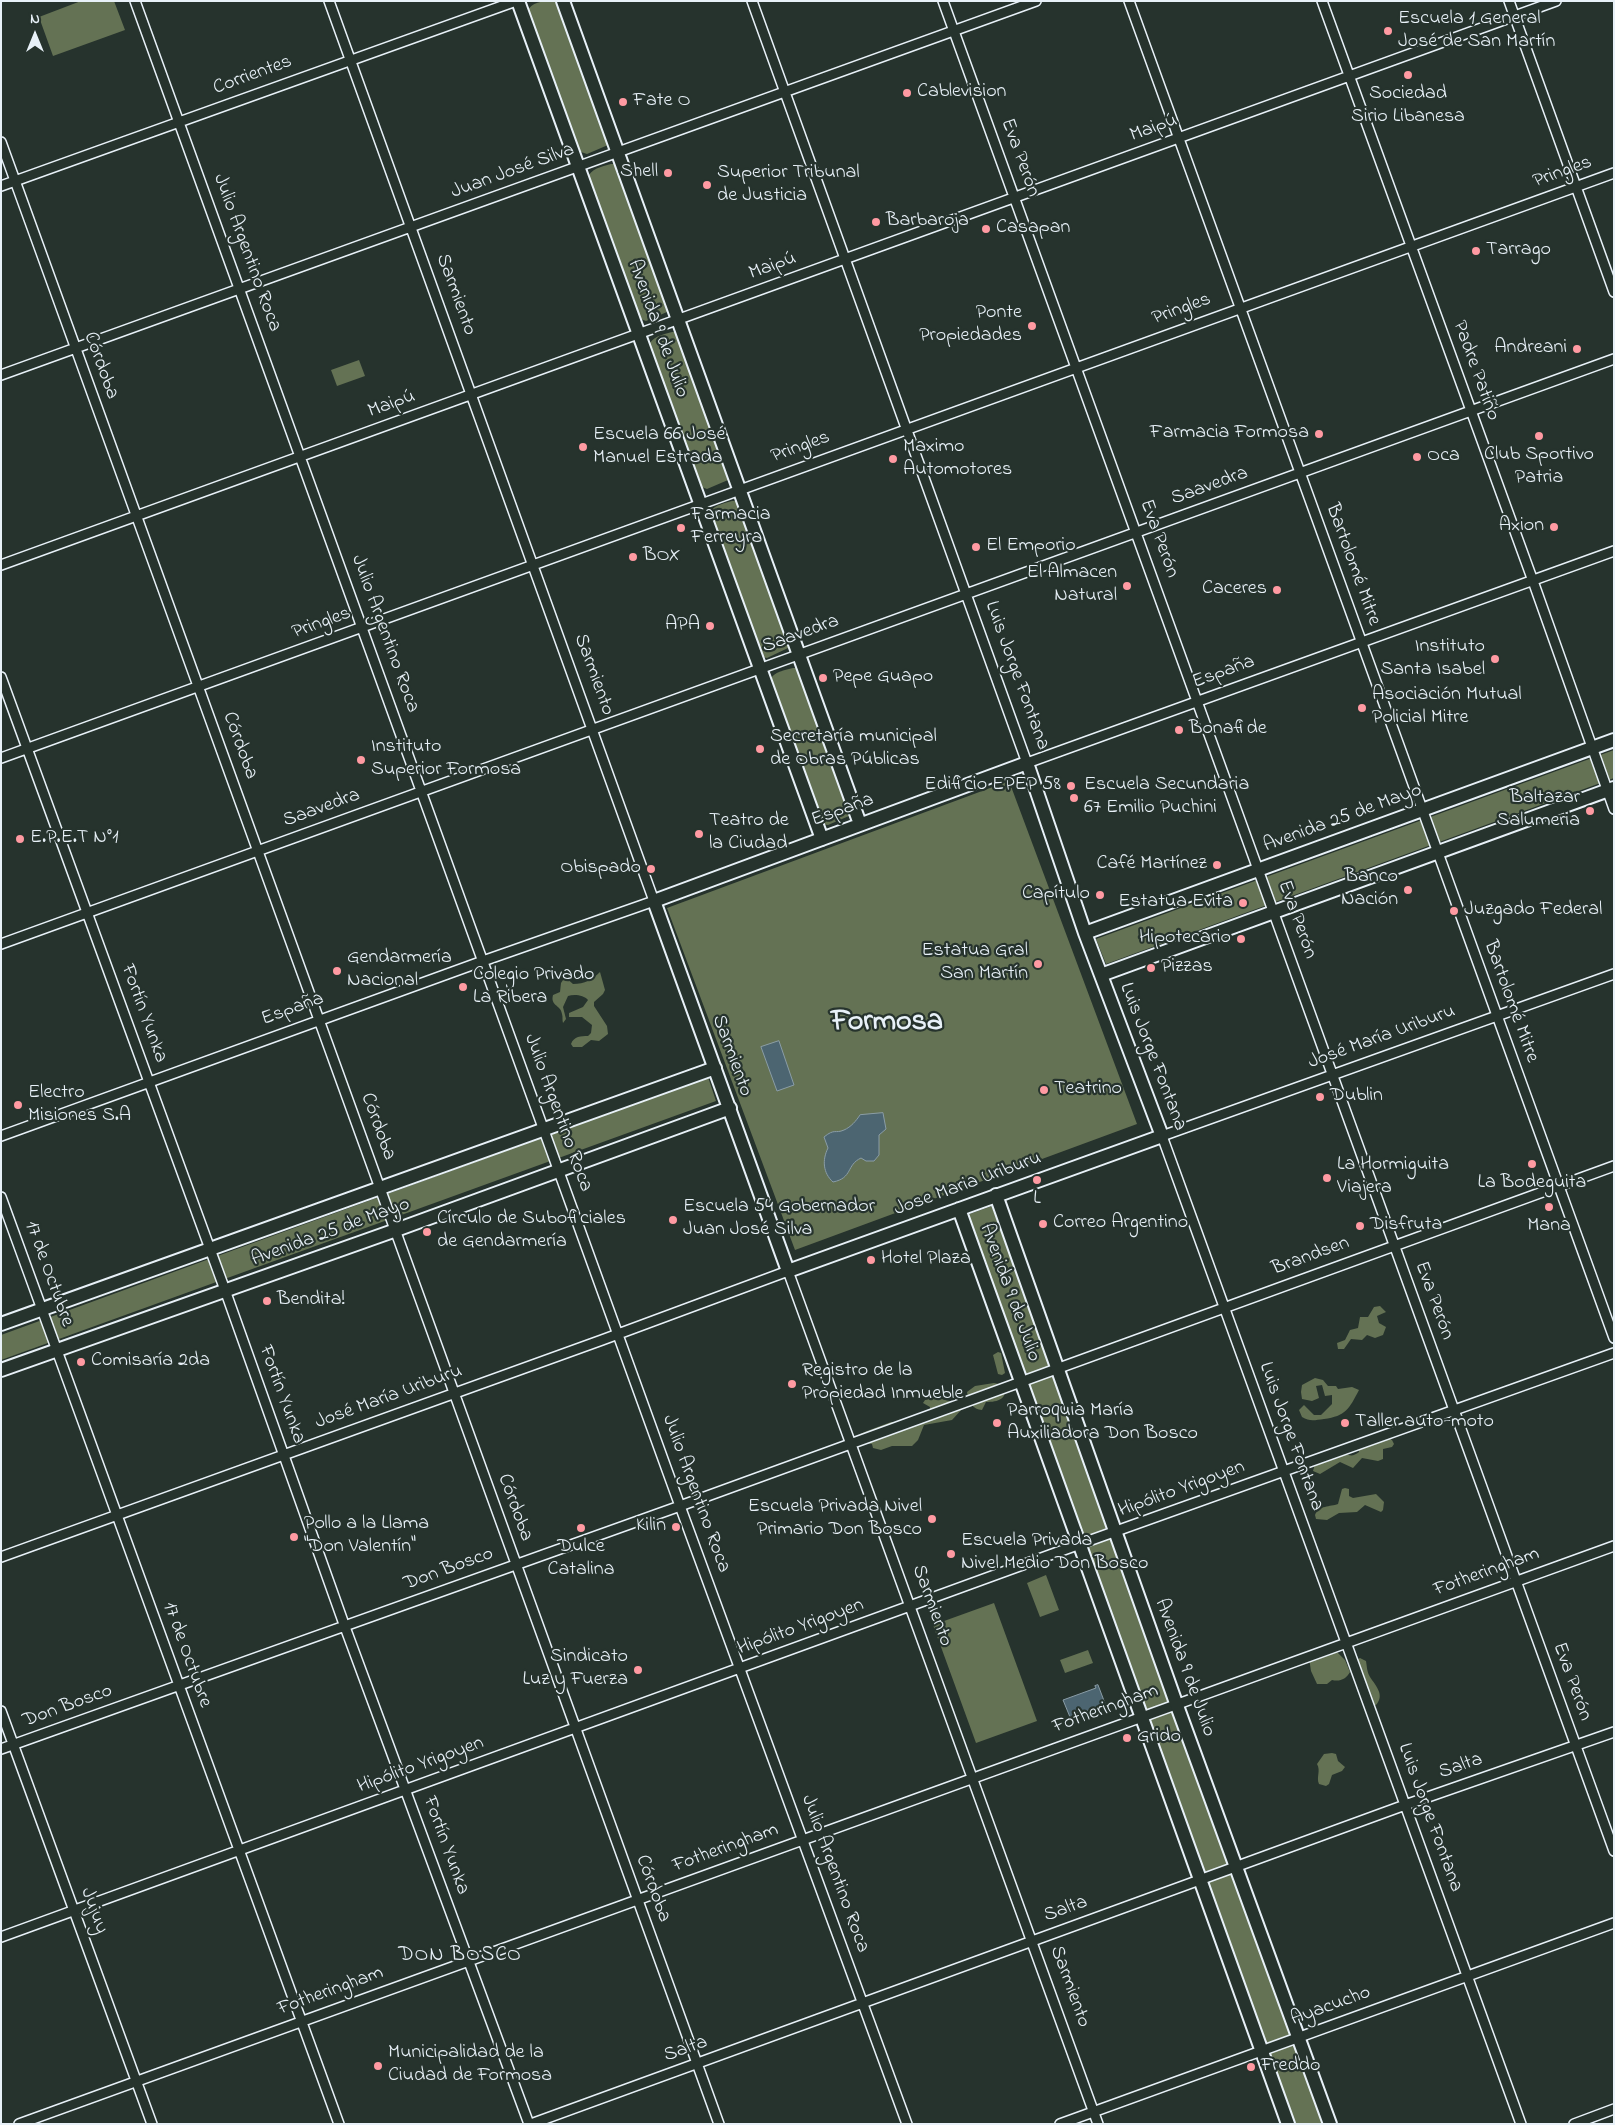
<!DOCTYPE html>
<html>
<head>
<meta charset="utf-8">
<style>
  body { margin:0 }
  #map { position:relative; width:1615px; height:2125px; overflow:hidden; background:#26332d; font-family:"Indie Flower",sans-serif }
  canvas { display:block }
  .frame { position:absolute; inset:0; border:2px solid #e8f1f8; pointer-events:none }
  .north { position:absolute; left:10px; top:10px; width:50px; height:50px; -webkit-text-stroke:4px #26332d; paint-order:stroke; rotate:0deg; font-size:14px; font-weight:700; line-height:20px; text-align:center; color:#e8f1f8 }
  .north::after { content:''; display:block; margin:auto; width:18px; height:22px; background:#e8f1f8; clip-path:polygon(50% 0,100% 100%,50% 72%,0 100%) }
</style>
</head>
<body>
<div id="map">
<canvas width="1615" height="2125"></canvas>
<div class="frame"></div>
<div class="north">N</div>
</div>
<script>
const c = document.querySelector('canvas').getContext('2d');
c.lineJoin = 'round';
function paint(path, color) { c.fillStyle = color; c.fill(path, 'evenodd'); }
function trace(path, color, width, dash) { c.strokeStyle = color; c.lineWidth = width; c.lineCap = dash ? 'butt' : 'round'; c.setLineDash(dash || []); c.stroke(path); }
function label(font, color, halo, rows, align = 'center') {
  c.font = font + ' "Indie Flower",sans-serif'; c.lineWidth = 4.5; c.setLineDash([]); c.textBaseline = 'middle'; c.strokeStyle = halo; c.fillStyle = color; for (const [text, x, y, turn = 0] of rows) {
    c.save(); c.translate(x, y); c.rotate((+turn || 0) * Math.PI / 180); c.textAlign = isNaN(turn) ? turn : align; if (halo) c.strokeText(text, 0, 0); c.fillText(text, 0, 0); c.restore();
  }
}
const green = new Path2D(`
  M 81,1 L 114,1 L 125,30 L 53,56 L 39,17 Z
  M 559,1 L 609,138 L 608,145 L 587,154 L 578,151 L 527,12 C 532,0 546,1 559,1 Z
  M 611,164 L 617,164 L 668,305 L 667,312 L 646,321 L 638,318 L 587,179 C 591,168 601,167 611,164 Z
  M 672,332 L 678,332 L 729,473 L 728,480 L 707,489 L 699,486 L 648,347 C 652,336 662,335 672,332 Z
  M 359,360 L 365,376 L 337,386 L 331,370 Z
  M 732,501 L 738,501 L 789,642 L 788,648 L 767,658 L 762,657 L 708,516 C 712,505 722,504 732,501 Z
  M 793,668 L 798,668 L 850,809 L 849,816 L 828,825 L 822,824 L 769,683 C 772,672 782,671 793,668 Z
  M 1614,750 L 1614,778 L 1106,964 L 1096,939 Z
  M 1009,781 L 1137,1124 L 795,1250 L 667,908 Z
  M 600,972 L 605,990 L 603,994 L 594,1002 L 594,1006 L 607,1026 L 608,1034 L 599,1041 L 591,1040 L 582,1047 L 573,1047 L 571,1044 C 574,1036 581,1036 588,1036 L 591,1033 L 592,1025 L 582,1017 L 569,1017 L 569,1013 L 583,1007 L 588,1000 C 584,995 574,994 568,996 L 563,1007 L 566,1019 L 563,1023 C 562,1020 563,1017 562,1014 C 561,1005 550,1006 553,995 L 560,992 L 561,983 L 565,977 L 573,984 C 585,984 592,980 600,972 Z
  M 708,1077 L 716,1101 L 1,1360 L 1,1335 Z
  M 992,1206 L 1323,2124 L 1295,2124 L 967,1215 Z
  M 1380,1306 L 1386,1312 L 1377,1316 L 1379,1323 L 1386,1327 L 1383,1335 L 1375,1338 L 1367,1335 L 1362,1340 L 1351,1339 L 1344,1349 L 1338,1349 L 1337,1343 L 1345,1340 L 1350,1330 L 1358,1328 L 1360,1317 L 1368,1317 L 1374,1307 Z
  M 998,1352 L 1001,1353 L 1005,1373 L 1002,1375 L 998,1374 L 993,1355 Z
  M 1315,1378 L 1323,1380 L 1328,1386 L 1336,1386 L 1338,1389 L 1352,1387 L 1359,1390 C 1349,1409 1346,1416 1324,1419 C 1315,1420 1310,1422 1302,1417 L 1299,1410 L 1304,1405 L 1314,1415 L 1321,1415 L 1332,1404 L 1332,1395 L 1325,1396 L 1322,1385 L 1316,1386 L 1319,1398 L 1312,1401 L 1302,1399 L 1301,1392 L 1302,1385 Z
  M 994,1383 L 1003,1385 C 1009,1399 998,1402 986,1402 L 982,1410 C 973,1410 968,1401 967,1392 L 975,1386 Z
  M 937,1397 C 946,1402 957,1400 963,1408 L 952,1420 L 924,1425 L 918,1440 L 912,1446 L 892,1446 L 881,1450 L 873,1448 L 872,1444 L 864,1443 L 858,1438 L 860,1434 L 867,1431 L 891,1422 L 900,1423 L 930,1411 L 930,1407 L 923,1403 L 925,1400 Z
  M 1386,1437 L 1392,1440 L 1394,1444 L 1392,1447 L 1383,1449 L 1383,1459 L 1378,1461 L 1362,1458 L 1353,1468 L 1340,1462 L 1320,1474 L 1313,1471 L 1315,1464 L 1334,1459 L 1340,1451 C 1347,1455 1352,1458 1359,1452 L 1359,1445 Z
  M 1345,1488 L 1349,1489 L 1349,1496 L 1353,1498 L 1376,1494 L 1384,1502 L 1383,1510 L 1381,1512 L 1365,1505 L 1357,1512 L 1339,1513 L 1327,1520 L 1316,1519 L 1315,1515 C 1319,1505 1330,1507 1338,1504 L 1342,1489 Z
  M 1046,1575 L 1059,1610 L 1040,1617 L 1027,1583 Z
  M 994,1603 L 1037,1721 L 976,1743 L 933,1625 Z
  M 1088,1650 L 1093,1663 L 1065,1673 L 1060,1660 Z
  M 1335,1650 L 1345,1660 L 1350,1672 C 1346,1679 1340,1682 1332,1680 L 1327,1684 L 1317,1684 L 1311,1671 L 1309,1658 Z
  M 1360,1658 L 1366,1661 C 1367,1667 1367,1672 1370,1677 C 1376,1686 1385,1695 1376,1705 L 1371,1706 C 1356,1693 1354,1679 1356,1660 Z
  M 1332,1753 L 1336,1754 L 1338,1761 L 1345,1767 L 1342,1771 L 1332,1775 L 1329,1784 L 1326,1786 L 1319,1784 C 1316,1777 1321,1771 1317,1764 L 1324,1754 Z`);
const water = new Path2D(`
  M 779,1041 L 794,1085 L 777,1091 L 761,1047 Z
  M 883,1113 L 886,1129 L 879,1135 L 879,1155 L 874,1161 L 866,1161 L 861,1158 C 846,1165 853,1178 833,1182 C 823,1173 822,1160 828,1148 L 824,1137 C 835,1128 835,1134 844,1130 C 851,1127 856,1121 860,1115 Z
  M 1098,1685 L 1106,1706 L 1103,1707 L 1102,1705 L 1070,1717 L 1063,1700 L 1096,1688 L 1095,1686 Z`);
const street = new Path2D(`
  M 135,1 L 680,1506 L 907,2124
  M 752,1 L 1027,763 L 1614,551
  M 943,1 L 1614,1851
  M 1129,1 L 1614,1338
  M 1322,1 L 1533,581 L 1614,809
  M 1509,1 L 1614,292
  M 1,142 L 719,2124
  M 1,186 L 516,1
  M 1,375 L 1036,1
  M 1,565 L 1556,1
  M 1,677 L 225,1290 L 345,1627 L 529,2124
  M 1,758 L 1614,173
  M 1,944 L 1614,359
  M 1,1136 L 483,961 L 654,901 L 329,1
  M 1,1197 L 339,2124
  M 1,1557 L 602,1340 L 788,1271 L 1098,2124
  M 1,1711 L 152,2124
  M 1,1749 L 680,1506 L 1614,1166
  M 1,1937 L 1080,1544 L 1614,1353
  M 19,2124 L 1614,1546
  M 531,2124 L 1405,1805 L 1614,1732
  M 1060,2124 L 1614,1923
  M 1521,2124 L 1162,1136 L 1614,974
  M 1574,2124 L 1614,2109`);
const secondary = new Path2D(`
  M 518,1 L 822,839
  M 563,1 L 860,824
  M 1027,763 L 1085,933 L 1162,1136 L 788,1271 L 654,901 Z
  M 1085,933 L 1614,740
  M 1101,975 L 1614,788
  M 996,1195 L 1176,1703 L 1330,2124
  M 959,1209 L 1288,2124
  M 1,1324 L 715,1068
  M 1,1370 L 396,1230 L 730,1108`);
const markers = [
  [1388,31,5,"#ff9aa2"],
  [1408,75,5,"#ff9aa2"],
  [907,93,5,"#ff9aa2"],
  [623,102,5,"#ff9aa2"],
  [668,173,5,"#ff9aa2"],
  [707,185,5,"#ff9aa2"],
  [876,222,5,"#ff9aa2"],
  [986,229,5,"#ff9aa2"],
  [1476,251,5,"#ff9aa2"],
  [1032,326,5,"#ff9aa2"],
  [1577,349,5,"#ff9aa2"],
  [1319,434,5,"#ff9aa2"],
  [1539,436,5,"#ff9aa2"],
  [583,447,5,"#ff9aa2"],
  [1417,457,5,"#ff9aa2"],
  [893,459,5,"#ff9aa2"],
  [1554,527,5,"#ff9aa2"],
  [681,528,5,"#ff9aa2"],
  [976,547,5,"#ff9aa2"],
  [633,557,5,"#ff9aa2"],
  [1127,586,5,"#ff9aa2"],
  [1277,590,5,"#ff9aa2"],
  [710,626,5,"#ff9aa2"],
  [1495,659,5,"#ff9aa2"],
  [823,678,5,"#ff9aa2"],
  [1362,708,5,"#ff9aa2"],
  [1179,730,5,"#ff9aa2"],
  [760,749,5,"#ff9aa2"],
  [361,760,5,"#ff9aa2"],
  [1071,786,5,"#ff9aa2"],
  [1074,798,5,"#ff9aa2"],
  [1590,811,5,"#ff9aa2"],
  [699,834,5,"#ff9aa2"],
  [20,839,5,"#ff9aa2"],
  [1217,865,5,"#ff9aa2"],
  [651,869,5,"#ff9aa2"],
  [1408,890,5,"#ff9aa2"],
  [1100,895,5,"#ff9aa2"],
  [1243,903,5,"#ff9aa2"],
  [1454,911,5,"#ff9aa2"],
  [1241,939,5,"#ff9aa2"],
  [1038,964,5,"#ff9aa2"],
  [1151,968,5,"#ff9aa2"],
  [337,971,5,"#ff9aa2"],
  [463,987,5,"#ff9aa2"],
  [1044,1090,5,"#ff9aa2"],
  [1320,1097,5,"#ff9aa2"],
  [18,1105,5,"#ff9aa2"],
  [1532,1164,5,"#ff9aa2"],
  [1327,1178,5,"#ff9aa2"],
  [1037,1180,5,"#ff9aa2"],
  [1549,1207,5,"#ff9aa2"],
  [673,1220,5,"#ff9aa2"],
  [1043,1224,5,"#ff9aa2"],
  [1360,1226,5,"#ff9aa2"],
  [427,1232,5,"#ff9aa2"],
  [871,1260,5,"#ff9aa2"],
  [267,1301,5,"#ff9aa2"],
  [81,1362,5,"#ff9aa2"],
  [792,1384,5,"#ff9aa2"],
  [997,1423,5,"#ff9aa2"],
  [1345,1423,5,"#ff9aa2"],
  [932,1519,5,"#ff9aa2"],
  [676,1527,5,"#ff9aa2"],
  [581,1528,5,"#ff9aa2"],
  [294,1537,5,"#ff9aa2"],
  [951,1554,5,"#ff9aa2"],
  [638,1670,5,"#ff9aa2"],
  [1127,1738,5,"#ff9aa2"],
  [378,2066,5,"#ff9aa2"],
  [1251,2067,5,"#ff9aa2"]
];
const poiNames = [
  ["Escuela 1 General",1398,20],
  ["José de San Martín",1398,43],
  ["Cablevision",917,93],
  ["Sociedad",1408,95,"center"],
  ["Sirio Libanesa",1408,118,"center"],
  ["Fate O",633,102],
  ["Shell",658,173,"right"],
  ["Superior Tribunal",717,174],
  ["de Justicia",717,197],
  ["Barbaroja",886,222],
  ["Casapan",996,229],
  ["Tarrago",1486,251],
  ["Ponte",1022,314,"right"],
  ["Propiedades",1022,337,"right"],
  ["Andreani",1567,349,"right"],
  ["Farmacia Formosa",1309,434,"right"],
  ["Escuela 66 José",593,436],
  ["Manuel Estrada",593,459],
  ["Maximo",903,448],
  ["Automotores",903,471],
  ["Club Sportivo",1539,456,"center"],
  ["Patria",1539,479,"center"],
  ["Oca",1427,457],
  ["Farmacia",691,516],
  ["Ferreyra",691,539],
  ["Axion",1544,527,"right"],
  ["El Emporio",986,547],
  ["BOX",643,557],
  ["El Almacen",1117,574,"right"],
  ["Natural",1117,597,"right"],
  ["Caceres",1267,590,"right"],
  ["APA",700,626,"right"],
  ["Instituto",1485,648,"right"],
  ["Santa Isabel",1485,671,"right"],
  ["Pepe Guapo",833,678],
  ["Asociación Mutual",1372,696],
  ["Policial Mitre",1372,719],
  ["Bonafide",1189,730],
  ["Secretaría municipal",770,738],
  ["de Obras Públicas",770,761],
  ["Instituto",371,748],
  ["Superior Formosa",371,771],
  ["Edificio EPEP 58",1061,786,"right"],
  ["Escuela Secundaria",1084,786],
  ["67 Emilio Puchini",1084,809],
  ["Baltazar",1580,799,"right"],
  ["Salumeria",1580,822,"right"],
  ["Teatro de",709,822],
  ["la Ciudad",709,845],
  ["E.P.E.T N°1",30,839],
  ["Café Martínez",1207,865,"right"],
  ["Obispado",641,869,"right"],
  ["Banco",1398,878,"right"],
  ["Nación",1398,901,"right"],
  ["Capítulo",1090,895,"right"],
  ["Estatua Evita",1233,903,"right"],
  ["Juzgado Federal",1464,911],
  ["Hipotecario",1231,939,"right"],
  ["Estatua Gral",1028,952,"right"],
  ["San Martín",1028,975,"right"],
  ["Gendarmería",347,959],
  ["Nacional",347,982],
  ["Pizzas",1161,968],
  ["Colegio Privado",473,976],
  ["La Ribera",473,999],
  ["Teatrino",1054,1090],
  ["Electro",28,1094],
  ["Misiones S.A",28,1117],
  ["Dublin",1330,1097],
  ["La Hormiguita",1337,1166],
  ["Viajera",1337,1189],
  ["La Bodeguita",1532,1184,"center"],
  ["L",1037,1200,"center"],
  ["Escuela 54 Gobernador",683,1208],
  ["Juan José Silva",683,1231],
  ["Círculo de Suboficiales",437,1220],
  ["de Gendarmería",437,1243],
  ["Correo Argentino",1053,1224],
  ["Disfruta",1370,1226],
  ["Mana",1549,1227,"center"],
  ["Hotel Plaza",881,1260],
  ["Bendita!",277,1301],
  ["Comisaría 2da",91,1362],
  ["Registro de la",802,1372],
  ["Propiedad Inmueble",802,1395],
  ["Parroquia María",1007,1412],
  ["Auxiliadora Don Bosco",1007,1435],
  ["Taller auto-moto",1355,1423],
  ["Escuela Privada Nivel",922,1508,"right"],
  ["Primario Don Bosco",922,1531,"right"],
  ["Pollo a la Llama",304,1525],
  ["\"Don Valentín\"",304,1548],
  ["Kilin",666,1527,"right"],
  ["Escuela Privada",961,1542],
  ["Nivel Medio Don Bosco",961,1565],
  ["Dulce",581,1548,"center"],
  ["Catalina",581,1571,"center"],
  ["Sindicato",628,1658,"right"],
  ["Luz y Fuerza",628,1681,"right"],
  ["Grido",1137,1738],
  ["Municipalidad de la",388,2054],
  ["Ciudad de Formosa",388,2077],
  ["Freddo",1261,2067]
];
const streetNames = [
  ["Corrientes",253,76,-20],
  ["Maipú",1154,129,-20],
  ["Eva Perón",1019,158,70],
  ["Juan José Silva",513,172,-20],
  ["Pringles",1563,173,-20],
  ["Julio Argentino Roca",246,253,70],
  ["Maipú",773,267,-20],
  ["Sarmiento",455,295,70],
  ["Pringles",1182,310,-20],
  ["Avenida 9 de Julio",657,329,70],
  ["Córdoba",100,366,70],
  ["Padre Patiño",1475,371,70],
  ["Maipú",392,405,-20],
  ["Pringles",801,448,-20],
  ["Saavedra",1210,487,-20],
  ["Eva Perón",1158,539,70],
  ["Bartolomé Mitre",1352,565,70],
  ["Pringles",322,624,-20],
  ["Julio Argentino Roca",384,634,70],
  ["Saavedra",801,635,-20],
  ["España",1224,673,-20],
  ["Sarmiento",593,675,70],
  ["Luis Jorge Fontana",1016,676,70],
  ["Córdoba",239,746,70],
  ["Saavedra",322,809,-20],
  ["España",843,811,-20],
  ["Avenida 25 de Mayo",1343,819,-20],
  ["Eva Perón",1296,920,70],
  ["Bartolomé Mitre",1510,1002,70],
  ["España",293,1010,-20],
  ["Fortín Yunka",143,1014,70],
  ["José María Uriburu",1382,1038,-20],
  ["Sarmiento",731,1056,70],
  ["Luis Jorge Fontana",1152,1057,69],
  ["Julio Argentino Roca",557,1113,70],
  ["Córdoba",377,1127,70],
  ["Jose Maria Uriburu",968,1185,-20],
  ["Avenida 25 de Mayo",331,1233,-20],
  ["Brandsen",1311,1257,-20],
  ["17 de Octubre",48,1274,70],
  ["Avenida 9 de Julio",1009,1293,70],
  ["Eva Perón",1433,1301,70],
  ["Fortín Yunka",281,1395,70],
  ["José María Uriburu",389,1398,-20],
  ["Luis Jorge Fontana",1290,1437,70],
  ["Hipólito Yrigoyen",1182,1490,-20],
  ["Julio Argentino Roca",695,1494,70],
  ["Córdoba",514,1508,70],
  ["Don Bosco",449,1570,-20],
  ["Fotheringham",1487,1573,-20],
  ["Sarmiento",931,1606,70],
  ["Hipólito Yrigoyen",801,1628,-20],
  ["17 de Octubre",186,1655,70],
  ["Avenida 9 de Julio",1184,1668,70],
  ["Eva Perón",1571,1682,70],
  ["Don Bosco",68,1707,-20],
  ["Fotheringham",1106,1710,-20],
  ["Hipólito Yrigoyen",421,1766,-20],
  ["Salta",1461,1767,-19],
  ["Luis Jorge Fontana",1429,1818,70],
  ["Fortín Yunka",445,1846,70],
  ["Fotheringham",726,1849,-20],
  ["Julio Argentino Roca",834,1874,70],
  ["Córdoba",652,1889,70],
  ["Salta",1066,1910,-20],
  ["Jujuy",93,1911,70],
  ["Sarmiento",1069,1987,70],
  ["Fotheringham",331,1992,-20],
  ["Ayacucho",1331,2007,-20],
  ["Salta",686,2050,-20]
];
const neighbourhoodNames = [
  ["DON BOSCO",460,1957]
];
const townNames = [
  ["Formosa",887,1024]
];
paint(green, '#647254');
paint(water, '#4c6571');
trace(water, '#8a9da7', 1);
trace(street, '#e8f1f8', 12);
trace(secondary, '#e8f1f8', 16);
trace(street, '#26332d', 9);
trace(secondary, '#26332d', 12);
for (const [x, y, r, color] of markers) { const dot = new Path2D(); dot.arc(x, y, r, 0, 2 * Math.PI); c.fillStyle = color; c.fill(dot); trace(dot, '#26332d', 2); }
label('20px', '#e8f1f8', '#26332d', poiNames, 'left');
label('20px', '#e8f1f8', '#26332d', streetNames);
c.letterSpacing = '1px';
label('21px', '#e8f1f8', '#26332d', neighbourhoodNames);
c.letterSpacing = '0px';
label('bold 30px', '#e8f1f8', '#26332d', townNames);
</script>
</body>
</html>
